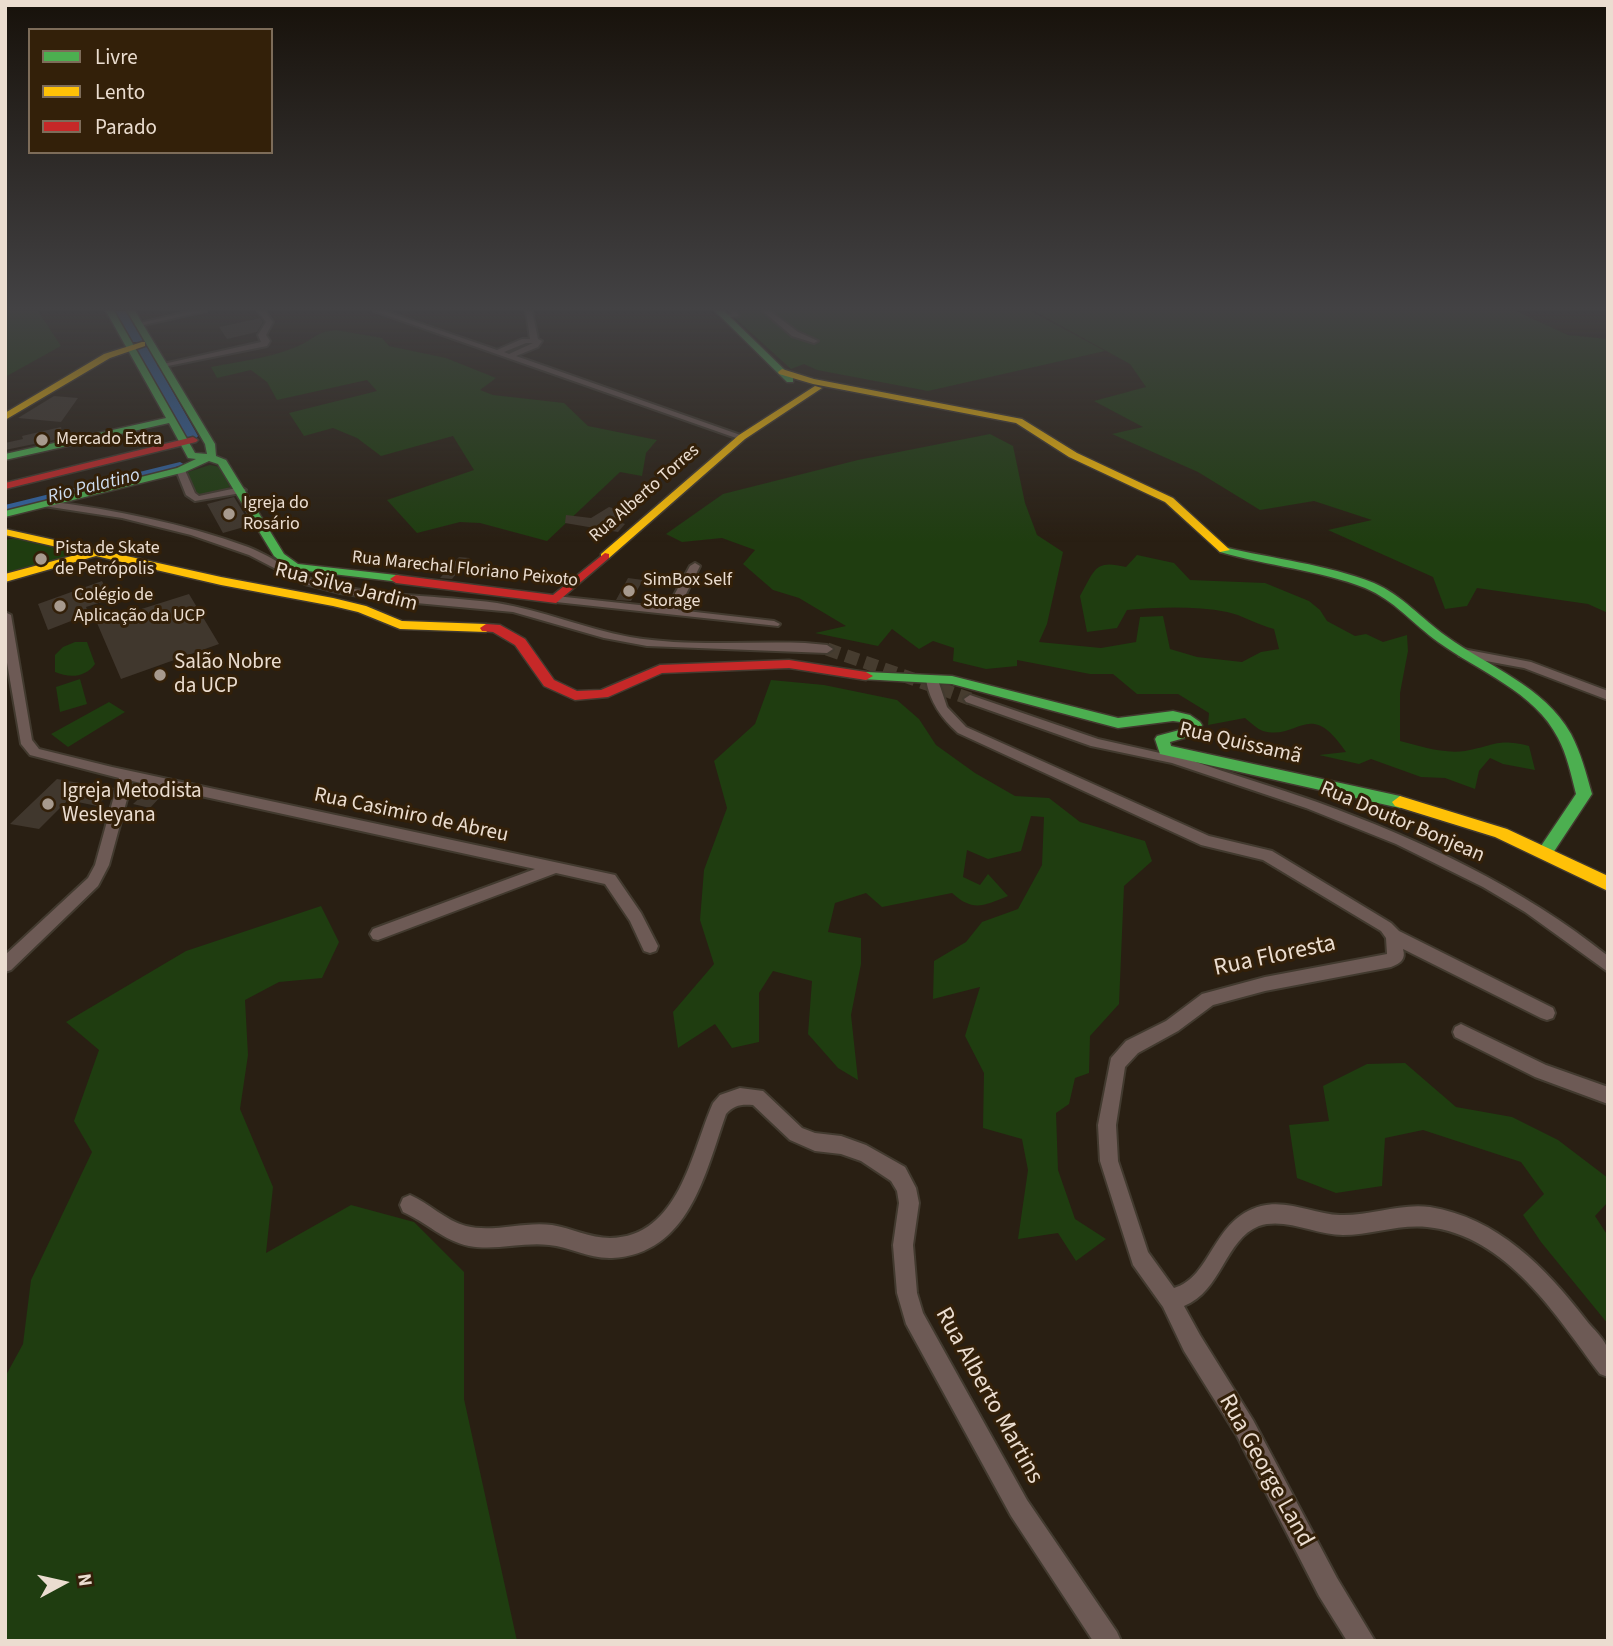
<!DOCTYPE html>
<html>
<head>
<meta charset="utf-8">
<style>
  body { margin:0 }
  #map { position:relative; width:1613px; height:1646px; overflow:hidden; background:#291f13; font-family:"Source Sans 3",sans-serif }
  canvas { display:block }
  .frame { position:absolute; inset:0; border:7px solid #ebddd0; pointer-events:none }
  .legend { position:absolute; left:28px; top:28px; width:245px; height:126px; box-sizing:border-box; background:#332009; border:2px solid #7d6c59; margin:0; padding:9px 12px; list-style:none; font-size:21px; color:#ebddd0 }
  .legend li { display:flex; align-items:center; gap:14px; height:35px }
  .legend b { width:35px; border:2px solid #7d6c59 }
  .north { position:absolute; left:28px; top:1548px; width:70px; height:70px; -webkit-text-stroke:5px #332009; paint-order:stroke; rotate:82deg; font-size:19px; font-weight:700; line-height:28px; text-align:center; color:#ebddd0 }
  .north::after { content:''; display:block; margin:auto; width:24px; height:32px; background:#ebddd0; clip-path:polygon(50% 0,100% 100%,50% 72%,0 100%) }
</style>
</head>
<body>
<div id="map">
<canvas width="1613" height="1646"></canvas>
<div class="frame"></div>
<ul class="legend">
<li><b style="height:9px;background:#4caf50"></b>Livre</li>
<li><b style="height:9px;background:#ffc107"></b>Lento</li>
<li><b style="height:9px;background:#c62828"></b>Parado</li>
</ul>
<div class="north">N</div>
</div>
<script>
const c = document.querySelector('canvas').getContext('2d');
c.lineJoin = 'round';
function paint(path, color) { c.fillStyle = color; c.fill(path, 'evenodd'); }
function trace(path, color, width, dash) { c.strokeStyle = color; c.lineWidth = width; c.lineCap = dash ? 'butt' : 'round'; c.setLineDash(dash || []); c.stroke(path); }
function label(font, color, halo, rows, align = 'center') {
  c.font = font + ' "Source Sans 3",sans-serif'; c.lineWidth = 6; c.setLineDash([]); c.textBaseline = 'middle'; c.strokeStyle = halo; c.fillStyle = color; for (const [text, x, y, turn = 0] of rows) {
    c.save(); c.translate(x, y); c.rotate((+turn || 0) * Math.PI / 180); c.textAlign = isNaN(turn) ? turn : align; if (halo) c.strokeText(text, 0, 0); c.fillText(text, 0, 0); c.restore();
  }
}
const green = new Path2D(`
  M 5,311 L 38,311 L 61,346 L 5,377 Z
  M 727,311 L 1031,311 L 1105,351 L 928,391 L 817,370 L 804,364 L 791,369 Z
  M 1034,311 L 1516,311 L 1568,335 L 1608,339 L 1608,613 L 1588,604 L 1477,588 L 1467,606 L 1445,609 L 1433,577 L 1328,530 L 1372,520 L 1314,501 L 1260,510 L 1198,472 L 1112,434 L 1143,427 L 1094,401 L 1146,387 L 1130,364 Z
  M 336,330 L 382,338 L 389,346 L 446,358 L 496,378 L 480,390 L 493,395 L 564,403 L 588,426 L 657,440 L 646,453 L 642,476 L 620,472 L 547,541 L 480,523 L 460,522 L 417,533 L 387,500 L 474,470 L 453,436 L 381,456 L 357,438 L 333,428 L 304,436 L 289,413 L 377,391 L 367,380 L 277,400 L 267,382 L 251,370 L 217,378 L 211,367 C 241,361 279,357 306,342 C 320,334 319,332 336,330 Z
  M 990,434 L 1013,446 L 1025,503 L 1037,535 L 1063,552 L 1047,624 L 1039,642 L 1101,648 L 1136,642 L 1140,617 L 1163,616 L 1170,649 L 1197,657 L 1242,662 L 1261,652 L 1279,649 L 1274,629 C 1258,625 1242,615 1227,612 C 1195,606 1159,607 1127,610 L 1117,628 L 1087,632 L 1080,596 C 1095,570 1094,559 1126,567 L 1137,555 L 1174,563 L 1190,580 L 1265,583 L 1309,601 L 1320,610 L 1327,621 L 1355,636 L 1366,634 L 1383,642 L 1407,635 L 1408,651 L 1400,693 L 1400,741 C 1421,746 1442,754 1465,751 C 1495,746 1496,738 1529,746 L 1535,770 L 1503,764 L 1490,758 L 1479,771 L 1475,789 L 1445,778 L 1421,777 L 1371,759 L 1359,764 L 1319,755 L 1346,752 C 1309,697 1299,741 1263,731 C 1257,729 1250,722 1245,718 L 1208,725 L 1209,713 L 1178,694 L 1137,694 L 1113,674 L 1090,674 L 1017,660 L 1017,666 L 986,669 L 953,661 L 954,648 L 933,641 L 919,649 L 892,629 L 878,646 L 815,633 L 846,626 L 799,598 L 773,590 L 743,564 L 755,550 L 722,538 L 682,542 L 666,534 L 723,494 L 858,460 Z
  M 210,465 L 220,467 L 231,486 L 223,491 L 198,495 L 185,473 Z
  M 15,538 L 88,553 L 6,576 L 5,540 Z
  M 75,642 L 87,642 L 95,664 C 85,678 69,678 55,672 L 55,655 L 63,647 Z
  M 80,679 L 87,704 L 60,712 L 56,687 Z
  M 771,680 L 824,685 L 897,700 L 919,719 L 936,745 L 975,773 L 1015,796 L 1049,798 L 1080,822 L 1145,841 L 1152,861 L 1124,886 L 1119,1004 L 1090,1036 L 1089,1073 L 1075,1078 L 1069,1104 L 1056,1113 L 1058,1170 L 1075,1219 L 1106,1239 L 1076,1261 L 1058,1233 L 1018,1239 L 1028,1170 L 1022,1139 L 983,1128 L 984,1073 L 965,1036 L 980,987 L 933,999 L 934,961 L 966,942 L 982,922 L 1018,909 L 1042,865 L 1044,817 L 1031,816 L 1021,851 L 988,859 L 967,850 L 963,877 L 980,885 L 988,874 L 1008,896 C 983,906 973,912 952,893 L 882,907 L 866,893 L 835,903 L 828,932 L 861,938 L 861,964 L 851,1015 L 858,1080 L 838,1068 L 808,1034 L 812,981 L 773,971 L 759,993 L 759,1042 L 732,1048 L 715,1024 L 678,1048 L 673,1012 L 714,964 L 700,920 L 704,870 L 727,808 L 714,761 L 755,724 Z
  M 109,702 L 125,712 L 68,747 L 51,734 Z
  M 321,906 L 339,942 L 322,978 L 279,982 L 245,1000 L 248,1055 L 240,1109 L 273,1187 L 266,1253 L 351,1205 L 414,1222 L 464,1272 L 464,1399 L 517,1641 L 5,1641 L 5,1377 L 23,1344 L 31,1280 L 92,1152 L 74,1121 L 99,1050 L 66,1022 L 186,951 Z
  M 1405,1063 L 1456,1107 L 1512,1117 L 1558,1140 L 1608,1178 L 1608,1202 L 1595,1216 L 1608,1236 L 1608,1324 L 1541,1242 L 1523,1215 L 1544,1194 L 1521,1162 L 1423,1130 L 1385,1138 L 1382,1186 L 1336,1193 L 1297,1178 L 1289,1125 L 1329,1121 L 1323,1086 L 1367,1064 Z`);
const river = new Path2D(`
  M 114,311 L 126,311 L 143,340 L 141,342 L 133,342 Z
  M 142,344 L 148,348 L 198,436 L 196,439 L 184,436 L 136,348 Z
  M 180,462 L 187,466 L 185,469 L 5,513 L 5,505 Z`);
const building = new Path2D(`
  M 260,318 L 263,322 L 257,332 L 227,339 L 219,327 Z
  M 54,396 L 78,398 L 61,422 L 18,418 Z
  M 61,427 L 63,438 L 5,450 L 5,443 L 23,439 L 22,436 Z
  M 234,497 L 251,525 L 223,533 L 207,504 Z
  M 609,507 L 630,513 L 619,522 L 625,524 L 618,532 L 565,523 L 566,515 L 591,518 Z
  M 459,557 L 470,558 L 452,579 L 440,578 Z
  M 628,578 L 643,580 L 631,601 L 616,600 Z
  M 102,581 L 111,599 L 86,607 L 89,614 L 48,630 L 38,604 Z
  M 189,594 L 219,644 L 121,679 L 97,623 Z
  M 57,779 L 91,785 L 94,782 L 114,788 L 97,806 L 68,800 L 39,829 L 10,824 Z
  M 147,791 L 163,794 L 150,808 L 133,804 Z`);
const streetTunnelFar1 = new Path2D(`
  M 827,649 L 832,651`);
const streetTunnel = new Path2D(`
  M 827,649 L 970,699`);
const street = new Path2D(`
  M 192,311 L 206,311 L 139,326 L 135,324 Z
  M 258,311 L 265,311 L 273,322 L 266,335 L 270,341 L 267,346 L 163,367 L 159,365 L 261,342 L 258,335 L 266,322 Z
  M 374,311 L 384,311 L 497,350 L 522,339 L 530,339 L 526,311 L 532,311 L 538,339 L 542,341 L 538,347 L 516,356 L 746,437 L 739,439 ZM 526,343 L 533,343 L 509,354 L 504,352 Z
  M 730,311 L 736,311 L 739,316 L 723,318 L 723,316 L 732,314 Z
  M 763,311 L 770,311 L 798,332 L 818,341 L 814,343 L 792,336 Z
  M 178,468 L 184,468 L 195,493 L 199,496 L 241,487 L 246,490 L 241,493 L 195,501 L 186,495 L 176,470 Z
  M 47,501 C 115,510 183,523 248,547 C 274,557 296,576 324,583 C 381,597 439,595 497,603 C 543,610 585,629 630,637 C 688,647 747,641 805,643 L 827,645 L 833,649 L 827,653 L 647,646 L 604,638 L 513,612 L 384,600 L 340,593 L 305,584 L 249,555 L 191,535 L 122,518 L 44,506 L 42,504 Z
  M 695,563 L 700,566 L 678,610 L 774,621 L 780,624 L 778,626 L 556,602 L 551,599 L 556,596 L 667,608 L 690,566 Z
  M 5,612 L 11,615 L 32,740 L 39,749 L 112,767 L 615,875 L 641,913 L 658,946 L 656,951 L 650,953 L 644,951 L 630,921 L 605,884 L 556,873 L 378,940 L 373,939 L 370,934 L 373,929 L 535,869 L 132,781 L 109,865 L 98,886 L 11,970 L 5,972 L 5,955 L 88,878 L 95,865 L 119,778 L 30,755 L 21,744 L 5,651 Z
  M 1463,649 L 1531,662 L 1608,691 L 1608,700 L 1524,668 L 1459,656 L 1457,653 Z
  M 932,676 L 938,680 L 947,707 L 966,727 L 1209,836 L 1272,851 L 1391,923 L 1399,931 L 1553,1008 L 1555,1013 L 1553,1018 L 1547,1020 L 1541,1018 L 1403,949 C 1406,959 1401,963 1391,967 L 1265,991 L 1213,1005 L 1178,1031 L 1138,1053 L 1125,1067 L 1116,1125 L 1118,1161 L 1148,1252 L 1174,1288 C 1212,1277 1212,1219 1261,1206 C 1287,1199 1314,1214 1340,1215 C 1370,1216 1400,1203 1430,1207 C 1498,1218 1546,1268 1586,1320 C 1592,1328 1606,1340 1608,1350 C 1610,1358 1608,1368 1608,1377 L 1600,1374 C 1556,1316 1507,1235 1427,1227 C 1399,1224 1371,1235 1343,1235 C 1316,1235 1285,1217 1259,1226 C 1225,1239 1222,1291 1184,1306 L 1200,1335 L 1253,1420 L 1337,1578 L 1375,1641 L 1347,1641 L 1319,1596 L 1237,1436 L 1184,1351 L 1163,1307 L 1133,1265 L 1100,1161 L 1098,1125 L 1111,1058 L 1126,1041 L 1166,1021 L 1202,994 L 1265,977 L 1387,954 L 1386,938 L 1381,931 L 1263,860 L 1201,845 L 958,733 C 941,718 930,702 926,680 Z
  M 970,695 L 1098,739 L 1160,753 L 1160,747 L 1170,747 L 1179,756 L 1190,760 C 1232,775 1275,787 1317,802 C 1421,840 1520,886 1608,956 L 1608,972 L 1525,912 L 1483,887 L 1396,844 L 1306,808 L 1172,763 L 1091,746 L 966,702 L 964,699 Z
  M 1461,1024 L 1546,1065 L 1608,1087 L 1608,1104 L 1535,1077 L 1455,1037 L 1453,1032 L 1455,1027 Z
  M 740,1088 L 763,1091 L 802,1128 L 815,1133 L 841,1136 L 866,1145 L 905,1167 L 916,1188 L 919,1203 L 913,1245 L 917,1293 L 923,1313 L 1027,1500 L 1117,1632 L 1121,1641 L 1093,1641 L 1011,1516 L 906,1324 L 897,1293 L 893,1245 L 899,1203 L 897,1191 L 891,1181 L 861,1161 L 841,1154 L 815,1151 L 790,1140 L 753,1105 C 741,1104 734,1105 726,1114 C 705,1174 689,1254 612,1258 C 590,1259 570,1247 549,1245 C 522,1242 496,1251 469,1246 C 444,1241 426,1222 403,1212 L 400,1205 L 403,1198 L 410,1195 C 429,1203 446,1221 466,1226 C 494,1233 524,1221 552,1225 C 571,1228 590,1238 610,1238 C 679,1237 691,1153 713,1103 L 720,1095 Z`);
const fast = new Path2D(`
  M 106,311 L 114,311 L 195,453 L 207,454 L 205,444 L 127,311 L 135,311 L 215,444 L 216,456 L 226,460 L 284,554 L 298,564 L 396,575 L 400,576 L 400,582 L 291,569 L 274,556 L 218,464 L 209,461 L 185,472 L 5,517 L 5,511 L 177,468 L 196,459 L 188,458 L 169,423 L 5,460 L 5,454 L 166,418 Z
  M 715,311 L 724,311 L 793,378 L 793,382 L 787,382 Z
  M 1224,547 C 1273,559 1326,564 1374,583 C 1402,595 1422,619 1446,636 C 1489,667 1544,686 1571,734 C 1581,753 1586,773 1592,794 L 1551,856 L 1539,856 L 1537,852 L 1576,794 C 1571,774 1567,755 1558,738 C 1535,692 1478,671 1438,642 C 1413,624 1394,600 1365,588 C 1319,570 1268,566 1220,552 L 1218,550 Z
  M 866,672 L 952,676 L 1118,718 L 1173,711 L 1190,715 L 1200,722 L 1202,725 L 1199,734 L 1170,742 L 1171,746 L 1400,796 L 1408,802 L 1400,808 L 1160,754 L 1155,739 L 1157,736 L 1187,728 L 1181,722 L 1173,721 L 1118,728 L 952,684 L 861,679 L 859,676 Z`);
const slow = new Path2D(`
  M 142,342 L 145,342 L 145,346 L 110,358 L 5,420 L 5,413 L 104,354 Z
  M 782,369 L 814,379 L 1022,419 L 1077,453 L 1173,498 L 1230,550 L 1220,552 L 1165,502 L 1069,457 L 1016,423 L 813,384 L 779,374 L 778,372 Z
  M 815,386 L 822,388 L 745,439 L 609,558 L 601,558 L 601,554 L 739,435 Z
  M 5,529 L 221,577 L 333,598 L 366,606 L 402,621 L 486,624 L 492,628 L 486,632 L 400,629 L 358,612 L 333,606 L 221,585 L 96,556 L 5,582 L 5,574 L 83,553 L 5,535 Z
  M 1400,796 L 1507,829 L 1608,876 L 1608,891 L 1495,837 L 1395,806 L 1392,802 Z`);
const jam = new Path2D(`
  M 193,437 L 198,440 L 196,442 L 5,489 L 5,483 Z
  M 605,553 L 609,554 L 609,558 L 556,603 L 396,583 L 390,579 L 396,575 L 553,595 Z
  M 486,624 L 500,625 L 525,639 L 554,680 L 577,691 L 601,690 L 660,665 L 789,660 L 866,672 L 873,676 L 866,680 L 789,668 L 662,673 L 608,697 L 575,700 L 544,686 L 515,645 L 493,632 L 482,631 L 480,628 Z`);
const markers = [
  [42,440,7,"#a79a8e"],
  [229,514,7,"#a79a8e"],
  [41,559,7,"#a79a8e"],
  [629,591,7,"#a79a8e"],
  [60,606,7,"#a79a8e"],
  [160,675,7,"#a79a8e"],
  [48,804,7,"#a79a8e"]
];
const farPoinames = [
  ["Mercado Extra",56,440],
  ["Igreja do",243,504],
  ["Rosário",243,525],
  ["Pista de Skate",55,549],
  ["de Petrópolis",55,570],
  ["SimBox Self",643,581],
  ["Storage",643,602],
  ["Colégio de",74,596],
  ["Aplicação da UCP",74,617]
];
const farStreetnames = [
  ["Rua Alberto Torres",645,494,-41],
  ["Rua Marechal Floriano Peixoto",465,570,6]
];
const farWaternames = [
  ["Rio Palatino",94,487,-14]
];
const streetNames = [
  ["Rua Silva Jardim",346,588,14],
  ["Rua Quissamã",1240,744,13],
  ["Rua Casimiro de Abreu",411,816,12],
  ["Rua Doutor Bonjean",1402,823,23]
];
const poiNames = [
  ["Salão Nobre",174,663],
  ["da UCP",174,687],
  ["Igreja Metodista",62,792],
  ["Wesleyana",62,816]
];
const nearStreetnames = [
  ["Rua Floresta",1275,957,-12],
  ["Rua Alberto Martins",988,1396,61],
  ["Rua George Land",1265,1471,61]
];
paint(green, '#1f3d10');
paint(river, '#3163a1');
paint(building, '#40372d');
trace(streetTunnelFar1, '#463c2f', 10, [10, 5]);
trace(streetTunnel, '#463c2f', 13, [13, 7]);
trace(street, '#423a2f', 4);
trace(fast, '#423a2f', 3);
trace(slow, '#423a2f', 3);
trace(jam, '#423a2f', 3);
paint(street, '#6d5a55');
paint(fast, '#4caf50');
paint(slow, '#ffc107');
paint(jam, '#c62828');
const sky = c.createLinearGradient(0, 0, 0, 542);
sky.addColorStop(0, '#17110a');
sky.addColorStop(0.57, '#434244');
sky.addColorStop(1, '#43424400');
c.fillStyle = sky;
c.fillRect(0, 0, 1613, 542);
for (const [x, y, r, color] of markers) { const dot = new Path2D(); dot.arc(x, y, r, 0, 2 * Math.PI); c.fillStyle = color; c.fill(dot); trace(dot, '#332009', 2.5); }
label('18px', '#ebddd0', '#332009', farPoinames, 'left');
label('18px', '#ebddd0', '#332009', farStreetnames);
label('italic 19px', '#ceddf0', '#332009', farWaternames);
label('21px', '#ebddd0', '#332009', streetNames);
label('21px', '#ebddd0', '#332009', poiNames, 'left');
label('24px', '#ebddd0', '#332009', nearStreetnames);
</script>
</body>
</html>
